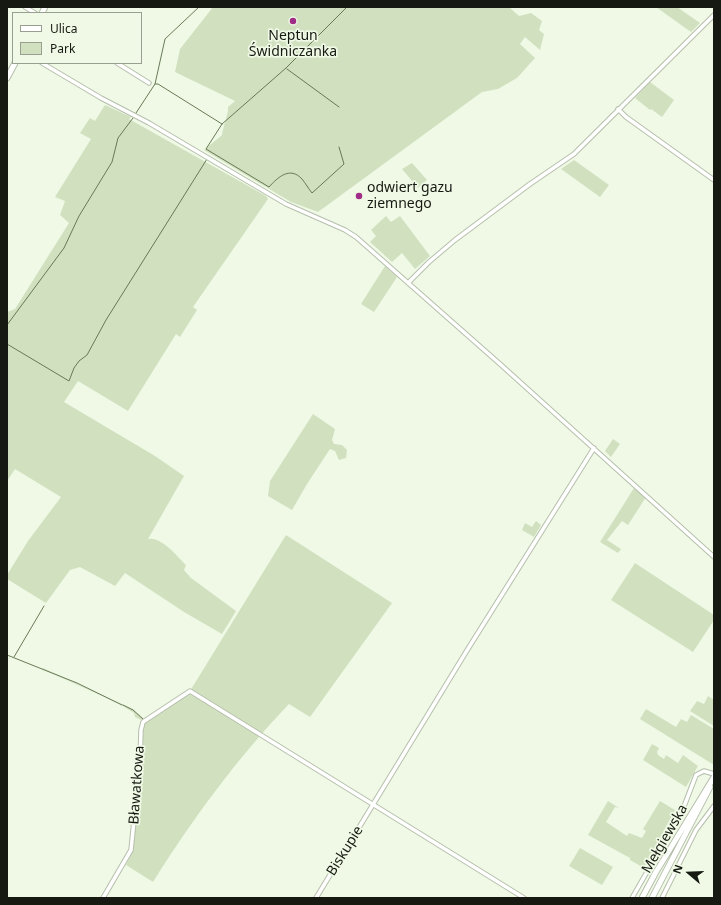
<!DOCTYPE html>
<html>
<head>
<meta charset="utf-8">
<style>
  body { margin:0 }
  #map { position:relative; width:721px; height:905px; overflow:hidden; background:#eff9e5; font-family:"Noto Sans",sans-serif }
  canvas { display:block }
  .frame { position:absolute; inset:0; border:8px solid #161912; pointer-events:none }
  .legend { position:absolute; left:12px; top:12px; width:130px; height:52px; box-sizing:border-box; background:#eff9e5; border:1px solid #989f91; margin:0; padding:5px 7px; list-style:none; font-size:12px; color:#161912 }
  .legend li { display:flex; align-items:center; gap:8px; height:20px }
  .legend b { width:20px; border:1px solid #989f91 }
  .north { position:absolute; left:669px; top:853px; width:40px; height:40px; -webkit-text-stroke:3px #eff9e5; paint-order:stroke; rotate:289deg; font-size:11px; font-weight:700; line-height:16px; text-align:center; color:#161912 }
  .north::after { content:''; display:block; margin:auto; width:14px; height:18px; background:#161912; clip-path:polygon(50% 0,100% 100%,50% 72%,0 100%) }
</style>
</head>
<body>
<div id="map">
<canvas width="721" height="905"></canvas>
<div class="frame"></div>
<ul class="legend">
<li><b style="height:5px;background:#fff"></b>Ulica</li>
<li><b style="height:11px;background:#d1e1c0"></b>Park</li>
</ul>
<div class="north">N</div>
</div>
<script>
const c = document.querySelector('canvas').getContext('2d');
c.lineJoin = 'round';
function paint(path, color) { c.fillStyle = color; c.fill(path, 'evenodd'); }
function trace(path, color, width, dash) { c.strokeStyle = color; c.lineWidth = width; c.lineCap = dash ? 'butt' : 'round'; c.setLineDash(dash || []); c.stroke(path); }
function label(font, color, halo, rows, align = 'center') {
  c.font = font + ' "Noto Sans",sans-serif'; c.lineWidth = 3.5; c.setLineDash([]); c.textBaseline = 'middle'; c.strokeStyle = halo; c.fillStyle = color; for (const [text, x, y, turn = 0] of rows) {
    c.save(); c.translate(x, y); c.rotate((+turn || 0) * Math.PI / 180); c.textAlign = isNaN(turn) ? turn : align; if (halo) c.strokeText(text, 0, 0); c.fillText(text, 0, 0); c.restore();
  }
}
const green = new Path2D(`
  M 213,7 L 509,7 L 519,16 L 531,13 L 542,21 L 539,30 L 544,34 L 540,50 L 525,37 L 520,44 L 535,58 L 517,78 L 498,89 L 482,92 L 318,212 L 291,202 L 204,150 L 222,135 C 223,126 229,113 228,107 L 235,101 L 175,72 L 180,49 Z
  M 656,7 L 677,7 L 700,23 L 691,32 Z
  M 650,82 L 674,100 L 662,117 L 651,109 L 650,110 L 635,98 Z
  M 105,105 L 131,117 L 129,119 L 266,196 L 268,199 L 193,307 L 197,310 L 180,337 L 176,334 L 128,411 L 78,381 L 64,402 L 155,456 L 184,476 L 148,539 C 161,536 177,556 186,565 L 184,570 L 191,578 L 236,611 L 222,634 L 184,612 L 125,573 L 115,586 L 80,567 L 70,570 L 46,603 L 7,579 L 7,575 L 28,541 L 61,497 L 15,469 L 7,481 L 7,312 L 15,309 L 69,223 L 60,215 L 65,201 L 55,197 L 91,139 L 80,133 L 90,118 L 95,121 Z
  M 574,160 L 609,185 L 600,197 L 561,169 Z
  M 412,163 L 427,180 L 418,188 L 402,169 Z
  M 386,216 L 391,222 L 400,216 L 430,256 L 415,269 L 402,253 L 392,262 L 370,242 L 376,236 L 371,230 Z
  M 385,266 L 397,277 L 374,312 L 361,304 Z
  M 313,414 L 335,429 L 332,440 L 334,444 L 342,445 L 347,450 L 346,458 L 339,460 L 335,451 L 330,449 L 307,484 L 292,510 L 268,496 L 270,481 Z
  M 613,439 L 620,444 L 611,457 L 605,451 Z
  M 634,488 L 646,497 L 628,525 L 622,521 L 607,540 L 621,549 L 618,553 L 600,542 Z
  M 536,521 L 541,525 L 534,537 L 522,530 L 525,523 L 532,527 Z
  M 286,535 L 392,603 L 310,717 L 289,704 C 239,756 191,821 153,882 L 126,865 L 133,851 L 131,850 L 143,722 L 190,691 Z
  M 635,563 L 714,615 L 714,620 L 693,652 L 611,600 Z
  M 43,668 L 133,709 L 143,718 L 141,720 L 135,717 L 134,713 L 118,703 L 42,669 Z
  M 708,696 L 714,700 L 714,726 L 690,711 L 697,701 L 704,704 Z
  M 646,709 L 676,727 L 681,719 L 687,722 L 691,715 L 714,729 L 714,765 L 640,719 Z
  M 652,744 L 659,748 L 657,752 L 658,755 L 664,759 L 666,755 L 678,763 L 683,755 L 698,766 L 686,787 L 643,760 Z
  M 608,801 L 619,808 L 615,807 L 606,822 L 627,836 L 629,833 L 642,838 L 646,831 L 643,829 L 660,801 L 675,810 L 644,868 L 630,860 L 630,858 L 588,835 Z
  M 580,848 L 613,867 L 602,885 L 569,866 Z`);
const stream = new Path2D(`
  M 199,7 L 165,39 L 155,84 L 158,84 L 222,124
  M 287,69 L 339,107
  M 136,113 L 155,84
  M 339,147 L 344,164 L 312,193 C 308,188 306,184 302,179 C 290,166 278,177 269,187 L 206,149 L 222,124 L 286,68 L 347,7
  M 7,325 L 64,248 L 79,216 L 112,162 L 118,138 L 133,118
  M 7,344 L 69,381 L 74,368 L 79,361 L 87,355 L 106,320 L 207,159
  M 7,655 L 77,683 L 122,705
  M 14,657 L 44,606
  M 123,705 L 133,710 L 143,719`);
const street = new Path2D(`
  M 25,7 L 35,13
  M 42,63 L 101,98 L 149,123 L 286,204 L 345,230 L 356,237 L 500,364 L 714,557
  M 117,63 L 149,83
  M 618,109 L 626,117 L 714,180
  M 408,283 L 429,262 L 455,240 L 530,184 L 574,154 L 714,15
  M 103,898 L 131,850 L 140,762 L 141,730 L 143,722 L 190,691 L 524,898
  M 316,898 L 466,652 L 594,448
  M 632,898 L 683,809 L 696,775 L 704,771 L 714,774
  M 662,898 L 696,830 L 714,806`);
const secondary = new Path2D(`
  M 42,13 L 45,7
  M 7,78 L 15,63
  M 642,898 L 656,872 L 714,777
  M 652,898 L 710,787`);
const markers = [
  [293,21,4,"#a02c87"],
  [359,196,4,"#a02c87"]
];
const poiNames = [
  ["Neptun",293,36],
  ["Świdniczanka",293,52],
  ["odwiert gazu",367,188,"left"],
  ["ziemnego",367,204,"left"]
];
const streetNames = [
  ["Bławatkowa",137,785,-86],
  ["Mełgiewska",665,839,-60],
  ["Biskupie",345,851,-58]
];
paint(green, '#d1e1c0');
trace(stream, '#697957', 1);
trace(street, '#b6bfac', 5.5);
trace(secondary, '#b6bfac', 7);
trace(street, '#fff', 3.5);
trace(secondary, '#fff', 5);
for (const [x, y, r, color] of markers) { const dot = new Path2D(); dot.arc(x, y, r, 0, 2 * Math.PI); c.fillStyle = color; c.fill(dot); trace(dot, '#eff9e5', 1.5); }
label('14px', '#161912', '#eff9e5', poiNames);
label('14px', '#161912', '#eff9e5', streetNames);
</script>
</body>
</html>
